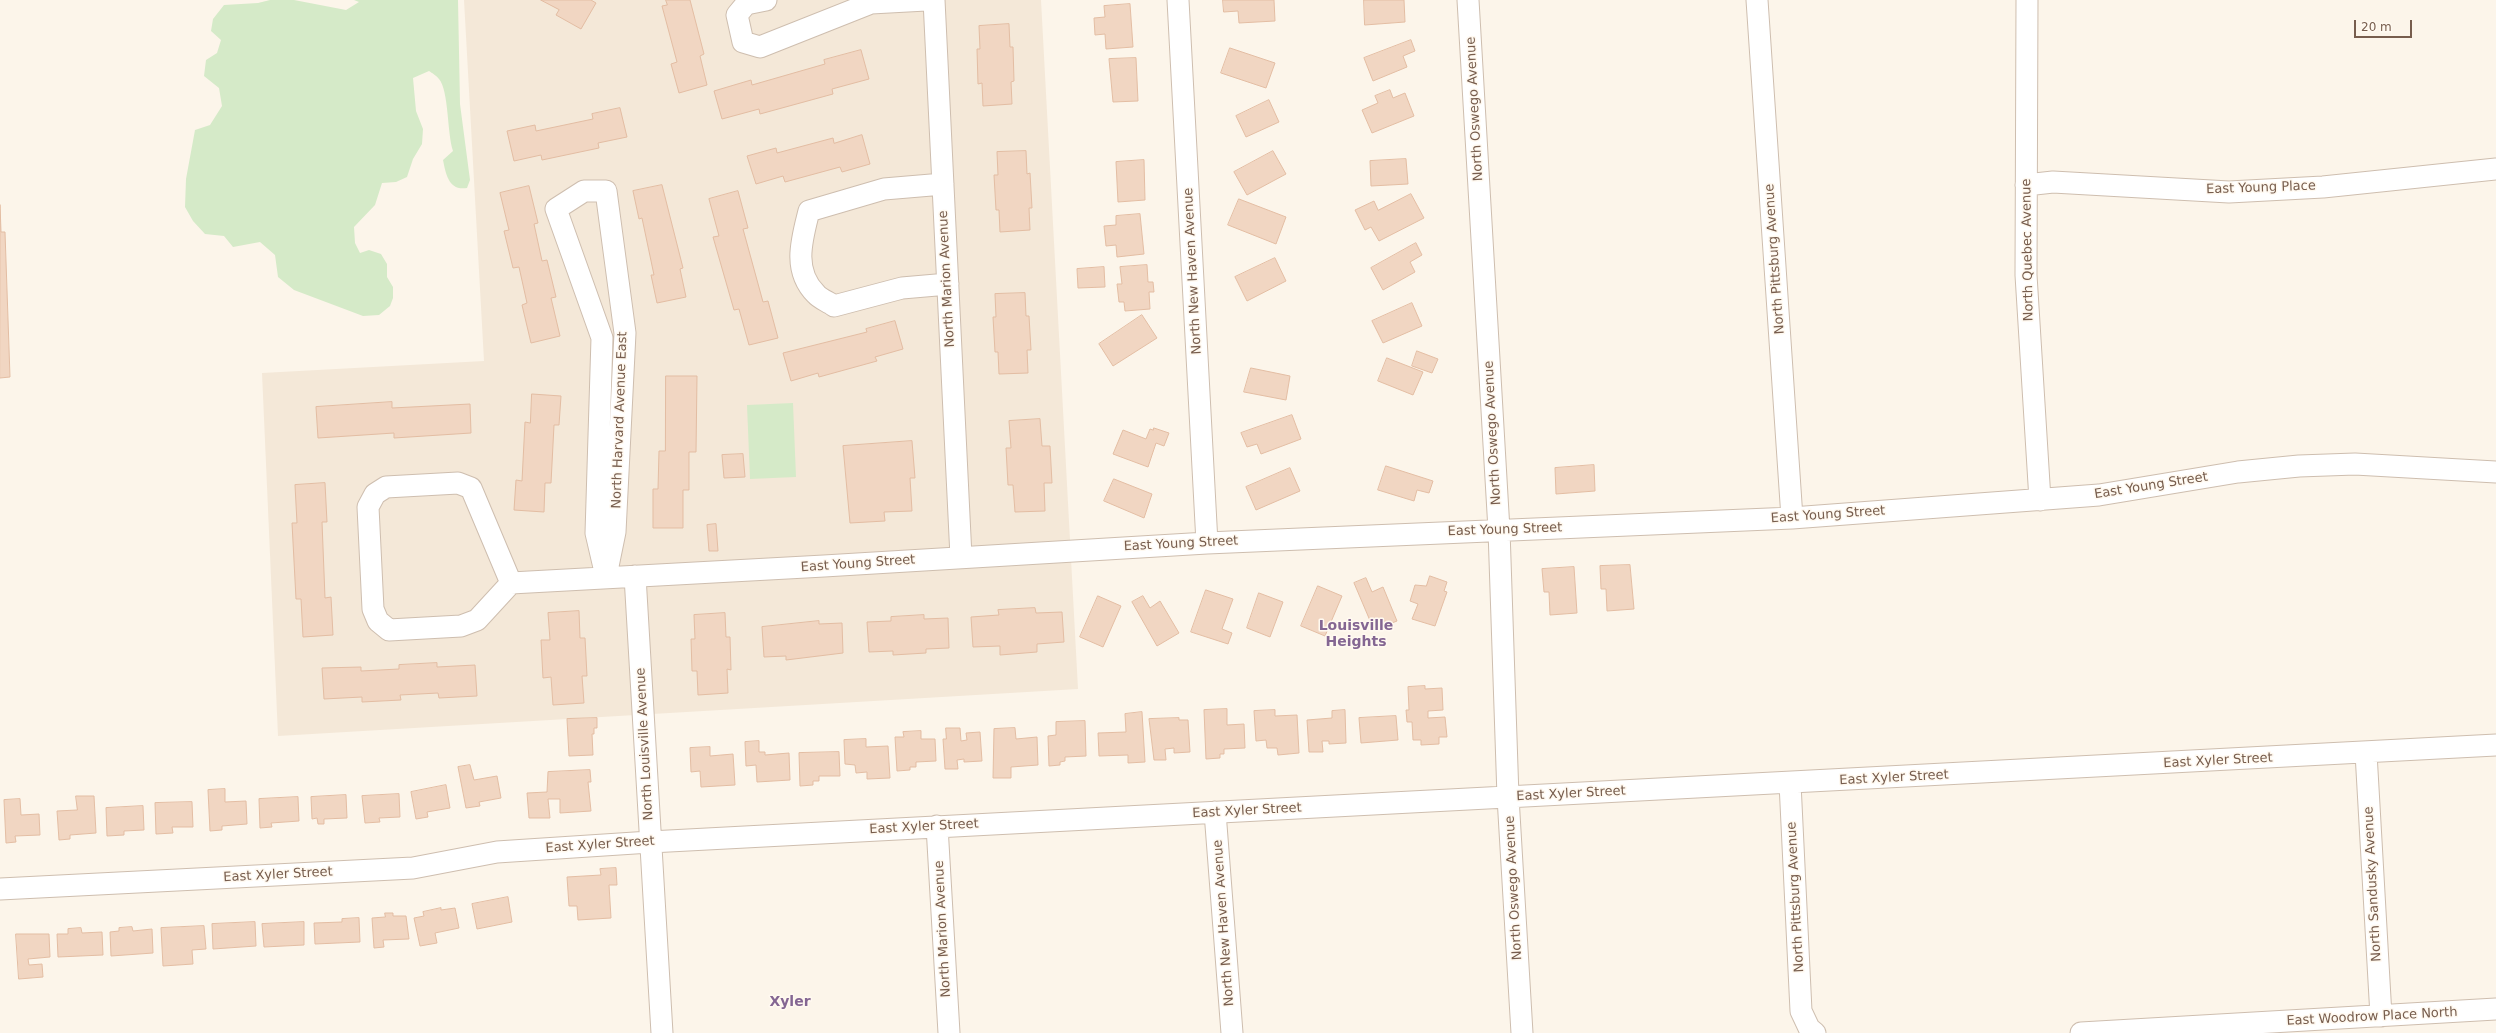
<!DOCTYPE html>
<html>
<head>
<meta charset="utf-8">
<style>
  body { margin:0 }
  #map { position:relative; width:2496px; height:1033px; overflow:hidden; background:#fcf5ea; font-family:"DejaVu Sans",sans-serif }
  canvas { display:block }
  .scale { position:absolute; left:2354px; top:20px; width:58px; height:18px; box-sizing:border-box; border:2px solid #775d4d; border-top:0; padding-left:5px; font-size:12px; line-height:14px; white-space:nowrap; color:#775d4d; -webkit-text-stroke:3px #fff9f0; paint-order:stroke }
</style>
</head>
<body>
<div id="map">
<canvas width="2496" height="1033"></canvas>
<div class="scale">20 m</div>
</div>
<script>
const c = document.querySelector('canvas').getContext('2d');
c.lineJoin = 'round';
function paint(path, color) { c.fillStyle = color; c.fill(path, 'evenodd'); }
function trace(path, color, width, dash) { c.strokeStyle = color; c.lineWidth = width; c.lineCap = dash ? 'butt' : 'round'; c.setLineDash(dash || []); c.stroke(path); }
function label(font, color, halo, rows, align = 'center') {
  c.font = font + ' "DejaVu Sans",sans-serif'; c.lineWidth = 3; c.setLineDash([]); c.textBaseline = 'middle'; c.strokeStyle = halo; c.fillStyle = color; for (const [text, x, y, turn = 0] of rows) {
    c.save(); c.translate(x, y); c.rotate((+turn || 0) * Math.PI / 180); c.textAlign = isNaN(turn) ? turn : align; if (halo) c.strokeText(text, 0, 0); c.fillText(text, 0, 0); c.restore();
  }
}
const residential = new Path2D(`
  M 464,0 L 1041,0 L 1078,689 L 278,736 L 262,373 L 484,361 Z`);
const green = new Path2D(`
  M 270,0 L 294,0 L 346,10 L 359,2 L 354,0 L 458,0 L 460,104 L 470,180 L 467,188 C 449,191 446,175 443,160 L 453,151 C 447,133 449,91 439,79 C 437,76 432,73 429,71 L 413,78 L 416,111 L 423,129 L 422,144 L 413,159 L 407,177 L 396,182 L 382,183 L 375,205 L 354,227 L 355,243 L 360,253 L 369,250 L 381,254 L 387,264 L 387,277 L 393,287 L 393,298 L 390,306 L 379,315 L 363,316 L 294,290 L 278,277 L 275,255 L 260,242 L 233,247 L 224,236 L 205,234 L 193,221 L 185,207 L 186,179 L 195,130 L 210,125 L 222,106 L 219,88 L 204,76 L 206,60 L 217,53 L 221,40 L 211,31 L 213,19 L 224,5 L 258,3 Z
  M 793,403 L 796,477 L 750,479 L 747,405 Z`);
const building = new Path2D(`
  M 541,0 L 591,0 L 596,3 L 581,29 L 556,15 L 559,10 Z
  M 666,0 L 690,0 L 704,54 L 700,56 L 707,85 L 679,93 L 671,64 L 677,62 L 662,6 L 667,5 Z
  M 1223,0 L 1274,0 L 1275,21 L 1239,23 L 1238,11 L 1224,12 Z
  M 1364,0 L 1404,0 L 1405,22 L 1365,25 Z
  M 1130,4 L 1133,47 L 1106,49 L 1105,34 L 1095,35 L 1094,18 L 1105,17 L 1104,6 Z
  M 1009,24 L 1010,47 L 1013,47 L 1014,81 L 1011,82 L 1012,104 L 983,106 L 982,83 L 978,84 L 977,49 L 980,49 L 979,26 Z
  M 1411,40 L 1415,51 L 1403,56 L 1407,67 L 1373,81 L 1364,58 Z
  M 1230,48 L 1275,63 L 1266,88 L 1221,73 Z
  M 861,50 L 869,79 L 832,89 L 833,94 L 760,114 L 759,109 L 722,119 L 714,91 L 751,80 L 752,85 L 825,64 L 824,60 Z
  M 1136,58 L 1138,101 L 1113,102 L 1109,59 Z
  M 1390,90 L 1393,98 L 1405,93 L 1414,116 L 1372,133 L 1362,110 L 1378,103 L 1375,96 Z
  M 1269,100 L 1279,122 L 1246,137 L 1236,116 Z
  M 620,108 L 627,137 L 598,143 L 599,148 L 542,160 L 541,155 L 514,161 L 507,131 L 535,125 L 536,131 L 593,119 L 592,114 Z
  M 862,135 L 870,164 L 842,172 L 840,167 L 785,182 L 783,176 L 756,184 L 747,156 L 776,148 L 777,153 L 833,138 L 834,143 Z
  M 1026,151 L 1027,174 L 1030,173 L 1032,208 L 1029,208 L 1030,230 L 1000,232 L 999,210 L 996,210 L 994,175 L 998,175 L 997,152 Z
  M 1273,151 L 1286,174 L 1247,195 L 1234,172 Z
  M 1406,159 L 1408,184 L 1371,186 L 1370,161 Z
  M 1144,160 L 1145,200 L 1118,202 L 1116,162 Z
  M 662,185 L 683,268 L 680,269 L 686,297 L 657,303 L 651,275 L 654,275 L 642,218 L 639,219 L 633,191 Z
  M 529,186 L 538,223 L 534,224 L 542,261 L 547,260 L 556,297 L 551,298 L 560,336 L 531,343 L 522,305 L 527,303 L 519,267 L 513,268 L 504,231 L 509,230 L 500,193 Z
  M 738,191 L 748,228 L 743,229 L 763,302 L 768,301 L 778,338 L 749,345 L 739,309 L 734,310 L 713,237 L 719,236 L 709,199 Z
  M 1411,194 L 1424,218 L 1379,241 L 1371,227 L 1365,230 L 1355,210 L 1374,201 L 1378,210 Z
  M 1239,199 L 1286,217 L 1276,244 L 1228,225 Z
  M 0,205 L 1,232 L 5,232 L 10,377 L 0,378 Z
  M 1140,214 L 1144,254 L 1117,257 L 1116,245 L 1106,246 L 1104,226 L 1116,225 L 1116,216 Z
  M 1416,243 L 1422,255 L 1410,262 L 1415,272 L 1383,290 L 1371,268 Z
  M 1275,258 L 1286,281 L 1247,301 L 1235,277 Z
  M 1147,265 L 1148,282 L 1153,282 L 1154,292 L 1149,292 L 1150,309 L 1125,311 L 1124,302 L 1119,302 L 1117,284 L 1122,284 L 1120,267 Z
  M 1104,267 L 1105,287 L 1078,288 L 1077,269 Z
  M 1025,293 L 1026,316 L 1029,316 L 1031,350 L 1027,350 L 1028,373 L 999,374 L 998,352 L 995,352 L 993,317 L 996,317 L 995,294 Z
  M 1412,303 L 1422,326 L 1383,343 L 1372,321 Z
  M 1142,315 L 1157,338 L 1113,366 L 1099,344 Z
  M 895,321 L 903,349 L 875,357 L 877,361 L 819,377 L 818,373 L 791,381 L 783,353 L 867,332 L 866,329 Z
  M 1417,351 L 1438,359 L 1432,373 L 1412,366 Z
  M 1387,358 L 1423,372 L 1413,395 L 1378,381 Z
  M 1251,368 L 1290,376 L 1286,400 L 1244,392 Z
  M 666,376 L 697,376 L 696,452 L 689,452 L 689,490 L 683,490 L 683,528 L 653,528 L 653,489 L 658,489 L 659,451 L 665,451 Z
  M 532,394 L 561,396 L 559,425 L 554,425 L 551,483 L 545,483 L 544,512 L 514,510 L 516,480 L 522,481 L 525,422 L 530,423 Z
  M 392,402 L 392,408 L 470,404 L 471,433 L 394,438 L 394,433 L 318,438 L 316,407 Z
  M 1292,415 L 1301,439 L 1261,454 L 1257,444 L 1247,447 L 1241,433 Z
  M 1040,419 L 1042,446 L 1050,446 L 1052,483 L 1044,483 L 1045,511 L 1015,512 L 1013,485 L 1008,485 L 1006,448 L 1011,448 L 1009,421 Z
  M 1154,428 L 1169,433 L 1164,446 L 1156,443 L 1148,467 L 1113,454 L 1123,430 L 1146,439 L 1150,429 L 1153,430 Z
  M 912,441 L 915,478 L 910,478 L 912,511 L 884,512 L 885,521 L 850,523 L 843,446 Z
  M 743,454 L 745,477 L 724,478 L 722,455 Z
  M 1594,465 L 1595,491 L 1556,494 L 1555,468 Z
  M 1386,466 L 1433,481 L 1429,493 L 1417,490 L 1414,501 L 1378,490 Z
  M 1290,468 L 1300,491 L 1256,510 L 1246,487 Z
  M 1114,479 L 1152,494 L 1144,518 L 1104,501 Z
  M 325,483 L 327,522 L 322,522 L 325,598 L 331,597 L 333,635 L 303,637 L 301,599 L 296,599 L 292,523 L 297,523 L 295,485 Z
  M 716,524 L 718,551 L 709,551 L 707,525 Z
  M 1630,565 L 1634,609 L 1607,611 L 1606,589 L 1601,589 L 1600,566 Z
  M 1574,567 L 1577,613 L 1550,615 L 1549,592 L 1544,592 L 1542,569 Z
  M 1430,576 L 1447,582 L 1444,591 L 1447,592 L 1435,626 L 1412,619 L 1418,604 L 1410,601 L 1415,585 L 1426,586 Z
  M 1366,578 L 1372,592 L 1383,587 L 1397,621 L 1374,630 L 1354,583 Z
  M 1318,586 L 1342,596 L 1325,636 L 1301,626 Z
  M 1206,590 L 1233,599 L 1222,629 L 1232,633 L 1228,644 L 1191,632 Z
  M 1259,593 L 1283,602 L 1270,637 L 1247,628 Z
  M 1098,596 L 1121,606 L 1103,647 L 1080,637 Z
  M 1143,596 L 1150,608 L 1160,601 L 1179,633 L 1157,646 L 1132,602 Z
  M 1035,608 L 1036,613 L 1062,612 L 1064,642 L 1037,644 L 1037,652 L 1000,655 L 1000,646 L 973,647 L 971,617 L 999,615 L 998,610 Z
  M 579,611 L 580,638 L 585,638 L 587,676 L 582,676 L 584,703 L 553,705 L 551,677 L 543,678 L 541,640 L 550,640 L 548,613 Z
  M 725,613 L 726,637 L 730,637 L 731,670 L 727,669 L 728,693 L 698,695 L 697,671 L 692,671 L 691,639 L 695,639 L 694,615 Z
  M 924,615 L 924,619 L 948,618 L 949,648 L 926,649 L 926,653 L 893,655 L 893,651 L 869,652 L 867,622 L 891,621 L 891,617 Z
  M 819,621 L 819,624 L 842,623 L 843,653 L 786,660 L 786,656 L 764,657 L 762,627 Z
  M 437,663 L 437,667 L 475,665 L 477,696 L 439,698 L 438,693 L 400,695 L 401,700 L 362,702 L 362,697 L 324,699 L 322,668 L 361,667 L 361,671 L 399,669 L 399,665 Z
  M 1425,686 L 1425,689 L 1442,688 L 1443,710 L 1428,711 L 1428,718 L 1445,717 L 1447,737 L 1439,737 L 1439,744 L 1421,745 L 1421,740 L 1413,740 L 1412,722 L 1407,722 L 1406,710 L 1409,710 L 1408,687 Z
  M 1227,709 L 1227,725 L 1244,724 L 1245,748 L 1224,749 L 1224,754 L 1220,754 L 1220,758 L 1206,759 L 1204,710 Z
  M 1275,710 L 1275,716 L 1297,715 L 1299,753 L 1278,755 L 1277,748 L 1267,748 L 1266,740 L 1256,741 L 1254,711 Z
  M 1345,710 L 1346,743 L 1329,744 L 1329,741 L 1322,741 L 1323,752 L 1309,752 L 1307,720 L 1332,718 L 1332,711 Z
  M 1142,712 L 1145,762 L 1128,763 L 1128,755 L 1099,756 L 1098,733 L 1126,732 L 1125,714 Z
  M 1396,716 L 1398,740 L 1361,743 L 1359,718 Z
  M 597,718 L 597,728 L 594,728 L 594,734 L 592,734 L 593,755 L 569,756 L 567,719 Z
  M 1179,718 L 1179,720 L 1188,720 L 1190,752 L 1174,753 L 1174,748 L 1165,749 L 1166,760 L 1154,760 L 1149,719 Z
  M 1085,721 L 1086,756 L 1065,757 L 1065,761 L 1060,762 L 1060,765 L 1049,766 L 1048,736 L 1056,735 L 1056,722 Z
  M 946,728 L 960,728 L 961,741 L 967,740 L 966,733 L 980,732 L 982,761 L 964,762 L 964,759 L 957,760 L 958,769 L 945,769 L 943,739 L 946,739 Z
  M 1015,728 L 1016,739 L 1037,737 L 1038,765 L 1011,767 L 1011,778 L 993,778 L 994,729 Z
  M 921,731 L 921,739 L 935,739 L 936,761 L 916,762 L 916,767 L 910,767 L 910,770 L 897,771 L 895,737 L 904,737 L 903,732 Z
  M 866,739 L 866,747 L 888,746 L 890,778 L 867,779 L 867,772 L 856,773 L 855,765 L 845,764 L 844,740 Z
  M 759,741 L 759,752 L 765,752 L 765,755 L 789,753 L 790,780 L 757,782 L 756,765 L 746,766 L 745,742 Z
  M 710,747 L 710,756 L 733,754 L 735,785 L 701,787 L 700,771 L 691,772 L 690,748 Z
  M 839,752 L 840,776 L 819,776 L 819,781 L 813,781 L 813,785 L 800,786 L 799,753 Z
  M 470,765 L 474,780 L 497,776 L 501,798 L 479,802 L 480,806 L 466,808 L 458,767 Z
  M 590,770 L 591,782 L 588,782 L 591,811 L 560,813 L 560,799 L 548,799 L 550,818 L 529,818 L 527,793 L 547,792 L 548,772 Z
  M 446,785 L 450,808 L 427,812 L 428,817 L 416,819 L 411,792 Z
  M 225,789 L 225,802 L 246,801 L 247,824 L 222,826 L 222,830 L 210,831 L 208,790 Z
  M 399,794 L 400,817 L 379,818 L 380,822 L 365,823 L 362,796 Z
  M 346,795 L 347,818 L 324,819 L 324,824 L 318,824 L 317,818 L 312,819 L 311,797 Z
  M 76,796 L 94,796 L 96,833 L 70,835 L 70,839 L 59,840 L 57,811 L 77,810 Z
  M 298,797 L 299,821 L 271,823 L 272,827 L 260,828 L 259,799 Z
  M 20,799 L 21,815 L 39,814 L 40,835 L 15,836 L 16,842 L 6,843 L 4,800 Z
  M 192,802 L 193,827 L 172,827 L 173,833 L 156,834 L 155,803 Z
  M 143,806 L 144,830 L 124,831 L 124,835 L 107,836 L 106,808 Z
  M 616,868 L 617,885 L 609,885 L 611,918 L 578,920 L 577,906 L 569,906 L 567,877 L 601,875 L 600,869 Z
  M 508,897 L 512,922 L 477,929 L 472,904 Z
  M 441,908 L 441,910 L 455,908 L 459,928 L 435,933 L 437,943 L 420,946 L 414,918 L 424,916 L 423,912 Z
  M 385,913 L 393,913 L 393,916 L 406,916 L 409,939 L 383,940 L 384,947 L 374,948 L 372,918 L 385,917 Z
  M 359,918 L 360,942 L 315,944 L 314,923 L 342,922 L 342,919 Z
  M 255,922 L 256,946 L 213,949 L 212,924 Z
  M 304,922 L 304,945 L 264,947 L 262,924 Z
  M 204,926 L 206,949 L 192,950 L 193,964 L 163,966 L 161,928 Z
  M 132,927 L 133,931 L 152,929 L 153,953 L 111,956 L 110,932 L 119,931 L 119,928 Z
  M 81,928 L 82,933 L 102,932 L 103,955 L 58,957 L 57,934 L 68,934 L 68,929 Z
  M 16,934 L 49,934 L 50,957 L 28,959 L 29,965 L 42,964 L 43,977 L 19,979 Z`);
const minor = new Path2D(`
  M 766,0 L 746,4 L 737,15 L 743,42 L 760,47 L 871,3 L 926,0
  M 934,0 L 961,557
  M 1178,0 L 1207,543
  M 1468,0 L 1499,530 L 1508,797 L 1522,1033
  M 1757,0 L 1792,518
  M 2027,0 L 2026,275 L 2040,500
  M 943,184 L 884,189 L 809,211 C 802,239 792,270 816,294 C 820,299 829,302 834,306 L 902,288 L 948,284
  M 2026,185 L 2053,182 L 2229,192 L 2323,187 L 2496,169
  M 584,191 L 606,191 L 625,333 L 615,532 L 606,576 L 596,533 L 602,338 L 556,209 Z
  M 458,483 L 471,488 L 511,583 L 477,620 L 461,626 L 389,630 L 378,621 L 373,609 L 368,507 L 375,494 L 386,487 Z
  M 635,576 L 662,1033
  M 511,583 L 824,566 L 1207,543 L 1792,518 L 2099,495 L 2238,472 L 2299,466 L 2355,464 L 2496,472
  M 2366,753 L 2381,1016
  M 1790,783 L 1801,1011 L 1809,1028 L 1815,1033
  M 1215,812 L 1232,1033
  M 937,826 L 949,1033
  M 0,889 L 413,868 L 497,852 L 650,842 L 2496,745
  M 2081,1033 L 2496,1009`);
const streetNames = [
  ["North Oswego Avenue",1475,109,-93],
  ["East Young Place",2261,188,-2],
  ["North Quebec Avenue",2028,250,-91],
  ["North Pittsburg Avenue",1775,259,-94],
  ["North New Haven Avenue",1193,271,-93],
  ["North Marion Avenue",947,279,-93],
  ["North Harvard Avenue East",620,420,-88],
  ["North Oswego Avenue",1493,433,-93],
  ["East Young Street",2151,486,-9],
  ["East Young Street",1828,515,-4],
  ["East Young Street",1505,530,-2],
  ["East Young Street",1181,544,-3],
  ["East Young Street",858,564,-4],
  ["North Louisville Avenue",645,744,-93],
  ["East Xyler Street",2218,761,-3],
  ["East Xyler Street",1894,778,-3],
  ["East Xyler Street",1571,794,-3],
  ["East Xyler Street",1247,811,-3],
  ["East Xyler Street",924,827,-3],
  ["East Xyler Street",600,845,-4],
  ["East Xyler Street",278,875,-3],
  ["North Sandusky Avenue",2373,884,-93],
  ["North Oswego Avenue",1514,888,-93],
  ["North Pittsburg Avenue",1796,897,-93],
  ["North New Haven Avenue",1224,923,-94],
  ["North Marion Avenue",943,929,-93],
  ["East Woodrow Place North",2372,1017,-3]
];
const neighbourhoodNames = [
  ["Louisville",1356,626],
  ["Heights",1356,642],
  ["Xyler",790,1002]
];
paint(residential, '#f4e8d8');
paint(green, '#d5eac8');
paint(building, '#f1d6c2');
trace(building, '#e3bda3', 1);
trace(minor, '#cebeaf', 23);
trace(minor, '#fff', 21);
label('13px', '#775d4d', '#fff9f0', streetNames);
label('bold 14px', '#846692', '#fff9f0', neighbourhoodNames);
</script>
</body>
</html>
